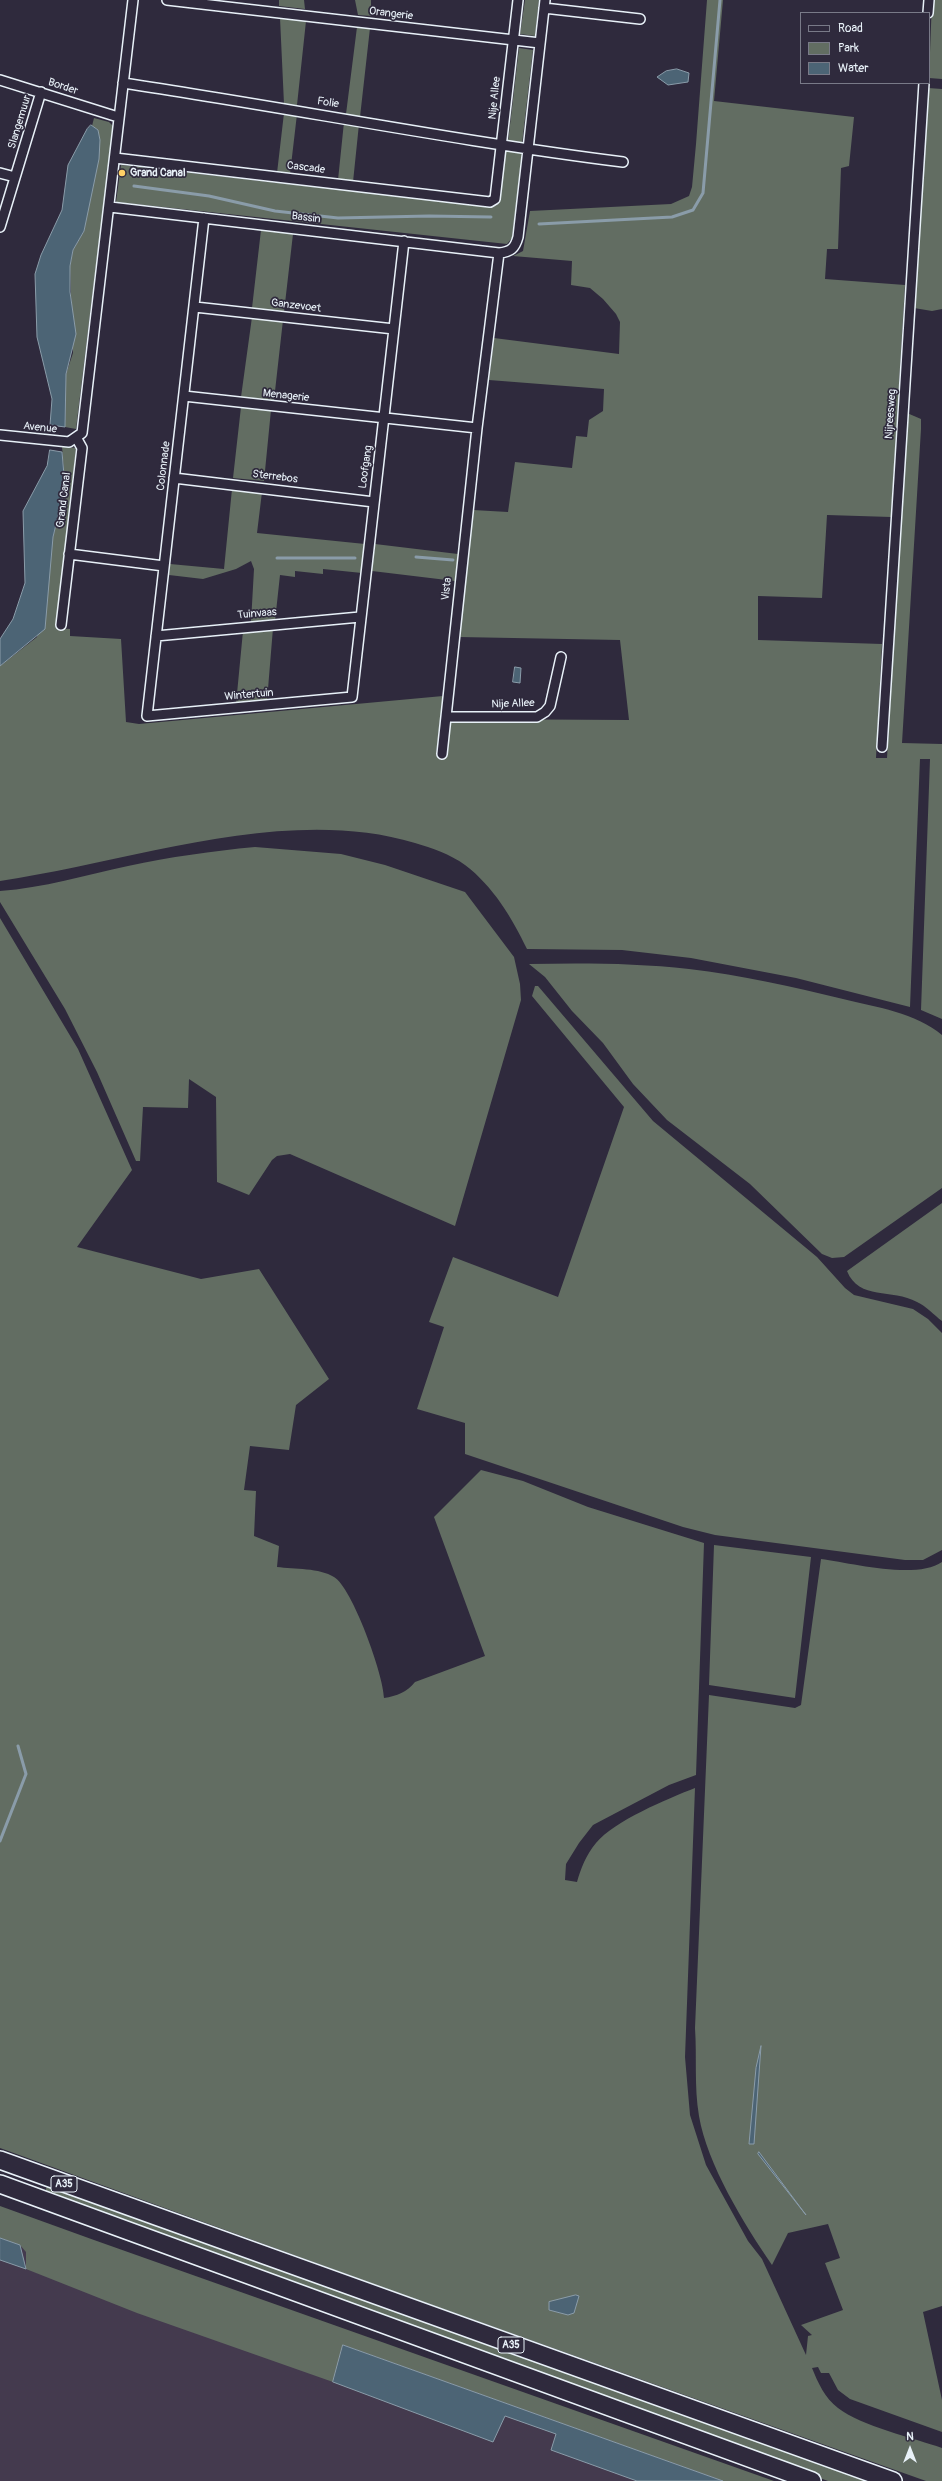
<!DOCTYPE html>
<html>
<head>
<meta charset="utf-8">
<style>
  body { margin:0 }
  #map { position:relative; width:942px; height:2481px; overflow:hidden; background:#2f2a3d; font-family:Pangolin,sans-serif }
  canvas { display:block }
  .legend { position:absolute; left:800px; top:12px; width:130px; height:72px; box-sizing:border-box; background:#2f2a3d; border:1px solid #797a88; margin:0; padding:5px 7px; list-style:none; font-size:12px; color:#e8f1f8 }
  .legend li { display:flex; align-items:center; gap:8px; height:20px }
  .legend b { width:20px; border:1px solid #797a88 }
  .north { position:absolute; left:890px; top:2429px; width:40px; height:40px; -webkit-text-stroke:3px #2f2a3d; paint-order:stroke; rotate:0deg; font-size:11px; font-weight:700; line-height:16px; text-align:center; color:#e8f1f8 }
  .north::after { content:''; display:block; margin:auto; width:14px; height:18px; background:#e8f1f8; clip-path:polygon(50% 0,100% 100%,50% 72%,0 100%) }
</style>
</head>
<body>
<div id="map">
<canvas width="942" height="2481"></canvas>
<ul class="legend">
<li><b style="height:5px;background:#2f2a3d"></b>Road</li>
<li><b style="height:11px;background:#626d62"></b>Park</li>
<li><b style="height:11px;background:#4c6475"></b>Water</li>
</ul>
<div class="north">N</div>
</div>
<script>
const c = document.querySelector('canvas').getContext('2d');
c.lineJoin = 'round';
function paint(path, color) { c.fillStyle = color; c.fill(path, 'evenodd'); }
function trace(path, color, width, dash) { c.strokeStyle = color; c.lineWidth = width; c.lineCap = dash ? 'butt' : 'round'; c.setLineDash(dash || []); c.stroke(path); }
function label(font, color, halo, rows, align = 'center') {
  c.font = font + ' Pangolin,sans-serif'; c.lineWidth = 3.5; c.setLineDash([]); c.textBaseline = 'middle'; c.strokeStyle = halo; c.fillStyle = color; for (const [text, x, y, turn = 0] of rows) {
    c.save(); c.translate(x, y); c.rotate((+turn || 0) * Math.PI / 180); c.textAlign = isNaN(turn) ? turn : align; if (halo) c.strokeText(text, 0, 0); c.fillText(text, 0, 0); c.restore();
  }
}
const built = new Path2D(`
  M 0,2228 L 741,2481 L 0,2481 Z`);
const green = new Path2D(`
  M 279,0 L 304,0 L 305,9 L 279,6 Z
  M 355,0 L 371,0 L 371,16 L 358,15 Z
  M 525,0 L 539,0 L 535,36 L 520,34 Z
  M 707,0 L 723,0 L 714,101 L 854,117 L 849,166 L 841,168 L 838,249 L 827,249 L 825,279 L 905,285 L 891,517 L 827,515 L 822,598 L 758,596 L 758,640 L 882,644 L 876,758 L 887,758 L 907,413 L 921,419 L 921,429 L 902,743 L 942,744 L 942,1019 L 921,1010 L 930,759 L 920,759 L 910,1007 L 796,978 L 691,958 L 622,950 L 527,949 C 512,918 493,886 465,865 C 450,854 432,848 415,843 C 285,804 130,862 0,881 L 0,666 L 37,637 L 53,537 L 65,487 L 62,446 L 76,448 L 56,628 L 70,629 L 70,636 L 121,639 L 126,722 L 139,724 L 443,696 L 436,755 L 446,754 L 450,719 L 629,720 L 620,640 L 459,637 L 473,510 L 508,512 L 515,462 L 572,468 L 576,436 L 587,437 L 589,420 L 603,411 L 604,389 L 489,380 L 494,338 L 619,354 L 620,322 L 616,314 L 603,299 L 590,288 L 571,285 L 572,261 L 513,256 L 523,251 L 530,211 L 671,204 L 689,196 L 692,187 L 696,144 Z
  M 932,0 L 942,0 L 942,79 L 929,78 Z
  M 280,18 L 306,21 L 297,105 L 284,104 Z
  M 357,27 L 370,28 L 360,117 L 346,114 Z
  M 519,48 L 533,50 L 522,144 L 508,142 Z
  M 928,88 L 942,89 L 942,309 L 932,311 L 914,308 Z
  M 284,113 L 297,114 L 290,174 L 277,173 Z
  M 94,118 L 109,122 L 113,126 L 76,429 L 65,427 L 66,374 L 73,353 L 70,266 L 73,250 L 84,231 L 98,130 L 92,126 Z
  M 344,122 L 359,124 L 353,182 L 338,180 Z
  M 504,149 L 522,152 L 512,238 L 507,244 L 116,202 L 121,165 L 490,207 L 497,205 L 499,201 Z
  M 261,230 L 293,234 L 284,312 L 252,308 Z
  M 252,317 L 283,320 L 274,400 L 241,397 Z
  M 241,407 L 271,410 L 264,481 L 233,478 Z
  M 232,489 L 262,492 L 257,533 L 365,544 L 364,551 L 367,557 L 362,573 L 323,569 L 323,574 L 295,571 L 295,577 L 280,575 L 275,621 L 251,622 L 254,569 L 251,561 L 236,569 L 203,579 L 169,575 L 170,564 L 224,569 Z
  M 375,544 L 458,554 L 455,581 L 372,571 Z
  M 273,628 L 267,701 L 236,704 L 243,631 Z
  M 255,847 L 341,854 L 385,865 L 465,892 L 514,957 L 520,984 L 521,1000 L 455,1226 L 290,1154 L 277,1156 L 272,1160 L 249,1195 L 217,1182 L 216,1097 L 189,1079 L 188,1108 L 143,1107 L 140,1161 L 136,1161 L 97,1072 L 65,1009 L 0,902 L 0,891 C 43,888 86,875 128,866 C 170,857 212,851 255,847 Z
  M 0,918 L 78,1049 L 132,1170 L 77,1247 L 201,1279 L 259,1269 L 329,1379 L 296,1405 L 289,1450 L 250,1446 L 244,1490 L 256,1491 L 254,1536 L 279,1546 L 277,1567 C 294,1569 320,1568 334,1577 C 352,1587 384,1676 384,1698 C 397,1696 407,1692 415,1682 L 485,1656 L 434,1517 L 481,1470 L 523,1481 L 588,1507 L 704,1543 L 696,1775 L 669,1785 L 593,1825 L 579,1843 L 566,1864 L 565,1880 L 577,1882 C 581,1868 586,1855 596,1843 C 614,1821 667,1799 695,1788 L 685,2057 L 690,2115 L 706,2165 L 748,2241 L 762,2259 L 806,2355 L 808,2336 L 812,2335 L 801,2325 L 843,2310 L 825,2263 L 840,2258 L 828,2224 L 788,2233 L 772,2265 C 744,2224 707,2164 699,2116 C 694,2086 697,2057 695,2028 L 709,1695 L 795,1708 L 801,1705 L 821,1559 C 851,1563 916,1580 942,1562 L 942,2306 L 923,2312 L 942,2400 L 942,2432 L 850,2399 L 838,2390 L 829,2373 L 821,2373 L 818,2367 L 812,2368 C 818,2383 825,2398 838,2408 C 861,2426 914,2438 942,2448 L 942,2481 L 926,2481 L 390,2290 L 0,2148 Z
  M 529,964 C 582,963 636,963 689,969 C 741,975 793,987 843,999 C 876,1007 916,1013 942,1035 L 942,1188 L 844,1257 L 832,1258 L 822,1254 L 750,1184 L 667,1120 L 633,1084 L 603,1043 L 572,1011 L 545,977 Z
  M 535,986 L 538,986 L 653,1121 L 817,1257 L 845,1288 L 854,1295 L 913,1309 L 928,1319 L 942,1333 L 942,1550 L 923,1560 L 905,1560 L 715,1535 L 683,1527 L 465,1454 L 465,1423 L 417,1409 L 444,1327 L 429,1322 L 453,1257 L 558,1297 L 624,1107 L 532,996 Z
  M 942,1203 L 942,1321 C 934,1315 926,1306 917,1302 C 892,1288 859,1301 847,1271 Z
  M 714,1545 L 811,1557 L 795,1698 L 709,1685 Z
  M 48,2183 L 878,2481 L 828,2481 L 43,2198 Z
  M 0,2206 L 94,2240 L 774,2481 L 723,2481 L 343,2345 L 333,2382 L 137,2313 L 26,2269 L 26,2252 L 20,2245 L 0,2238 Z`);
const water = new Path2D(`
  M 677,69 L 689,73 L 688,82 L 668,85 L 657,77 L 666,71 Z
  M 91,125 L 98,130 L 100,140 L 99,159 L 84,231 L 73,250 L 70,266 L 70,292 L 76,334 L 66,374 L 65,427 L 50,425 L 52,399 L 37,337 L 35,274 L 41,255 L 62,210 L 68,165 L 87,129 Z
  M 50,450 L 62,452 L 65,487 L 53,537 L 45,629 L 0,666 L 0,639 L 13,619 L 25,583 L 23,511 L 47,466 Z
  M 515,667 L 521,668 L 520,683 L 513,682 Z
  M 761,2046 L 754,2144 L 749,2144 L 756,2068 Z
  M 759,2152 L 806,2215 L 758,2154 Z
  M 0,2238 L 20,2245 L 26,2269 L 0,2260 Z
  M 576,2295 L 579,2296 L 574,2313 L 568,2315 L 549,2310 L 549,2302 Z
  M 343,2345 L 723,2481 L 637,2481 L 551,2450 L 556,2434 L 505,2416 L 493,2442 L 333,2382 Z`);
const stream = new Path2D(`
  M 134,186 L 209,196 L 275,211 L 338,218 L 429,216 L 491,217
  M 539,224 L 672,217 L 693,210 L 703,193 L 720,0
  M 416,557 L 453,560
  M 277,558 L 355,558
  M 0,1841 L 26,1774 L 18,1746`);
const minor = new Path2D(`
  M 167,0 L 540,43
  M 544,8 L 640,19
  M 928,13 L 929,0
  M 0,80 L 118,117
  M 123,83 C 290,108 456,141 623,162
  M 115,158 L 490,202 L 495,199 L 518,0
  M 0,173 L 15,177
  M 110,207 L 499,253 C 511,252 515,248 518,237 L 545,0
  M 204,218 L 147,716 L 352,697 L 404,241
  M 0,227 L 41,92
  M 195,307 L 394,329
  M 184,396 L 477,428
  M 0,435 L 69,442 L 82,433 L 133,0
  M 174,478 L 374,502
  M 69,554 L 164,566
  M 61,625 L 82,448 L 77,439
  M 156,636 L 360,617
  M 446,717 L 537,717 L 545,712 L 550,706 L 561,657
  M 882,747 L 924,83
  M 442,754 L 477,428 L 499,253`);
const motorway = new Path2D(`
  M 0,2160 L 893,2481
  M 0,2184 L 812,2481`);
const markers = [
  [122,173,4,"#ffd166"]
];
const shields = [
  [64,2184,26],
  [511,2345,26]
];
const shieldNames = [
  ["A35",64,2184],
  ["A35",511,2345]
];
const streetNames = [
  ["Orangerie",391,14,7],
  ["Border",63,87,18],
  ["Nije Allee",495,98,-84],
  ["Folie",328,103,9],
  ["Slangemuur",20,122,-73],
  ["Cascade",306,168,7],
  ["Bassin",306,218,7],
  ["Ganzevoet",296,306,7],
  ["Menagerie",286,396,6],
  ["Nijreesweg",891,414,-86],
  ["Avenue",40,428,6],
  ["Colonnade",164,466,-83],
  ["Loofgang",366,467,-82],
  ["Sterrebos",275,477,7],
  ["Grand Canal",64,500,-83],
  ["Vista",447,589,-84],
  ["Tuinvaas",257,614,-5],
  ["Wintertuin",249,695,-5],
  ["Nije Allee",513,704,-2]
];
const poiNames = [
  ["Grand Canal",130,173]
];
paint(built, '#443a4e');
paint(green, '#626d62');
paint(water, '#4c6475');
trace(water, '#8a9ca9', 1);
trace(stream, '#8a9ca9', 3);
trace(minor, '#e8f1f8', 12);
trace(motorway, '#e8f1f8', 20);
trace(minor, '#2f2a3d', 9);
trace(motorway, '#2f2a3d', 17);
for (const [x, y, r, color] of markers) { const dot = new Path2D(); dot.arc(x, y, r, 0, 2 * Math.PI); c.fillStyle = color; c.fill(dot); trace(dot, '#2f2a3d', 1.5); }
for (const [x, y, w] of shields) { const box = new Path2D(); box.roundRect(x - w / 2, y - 8, w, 16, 3); c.fillStyle = '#2f2a3d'; c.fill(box); trace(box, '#e8f1f8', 1); }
label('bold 10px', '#e8f1f8', null, shieldNames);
label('11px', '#e8f1f8', '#2f2a3d', streetNames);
label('bold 11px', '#e8f1f8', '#2f2a3d', poiNames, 'left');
</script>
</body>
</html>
